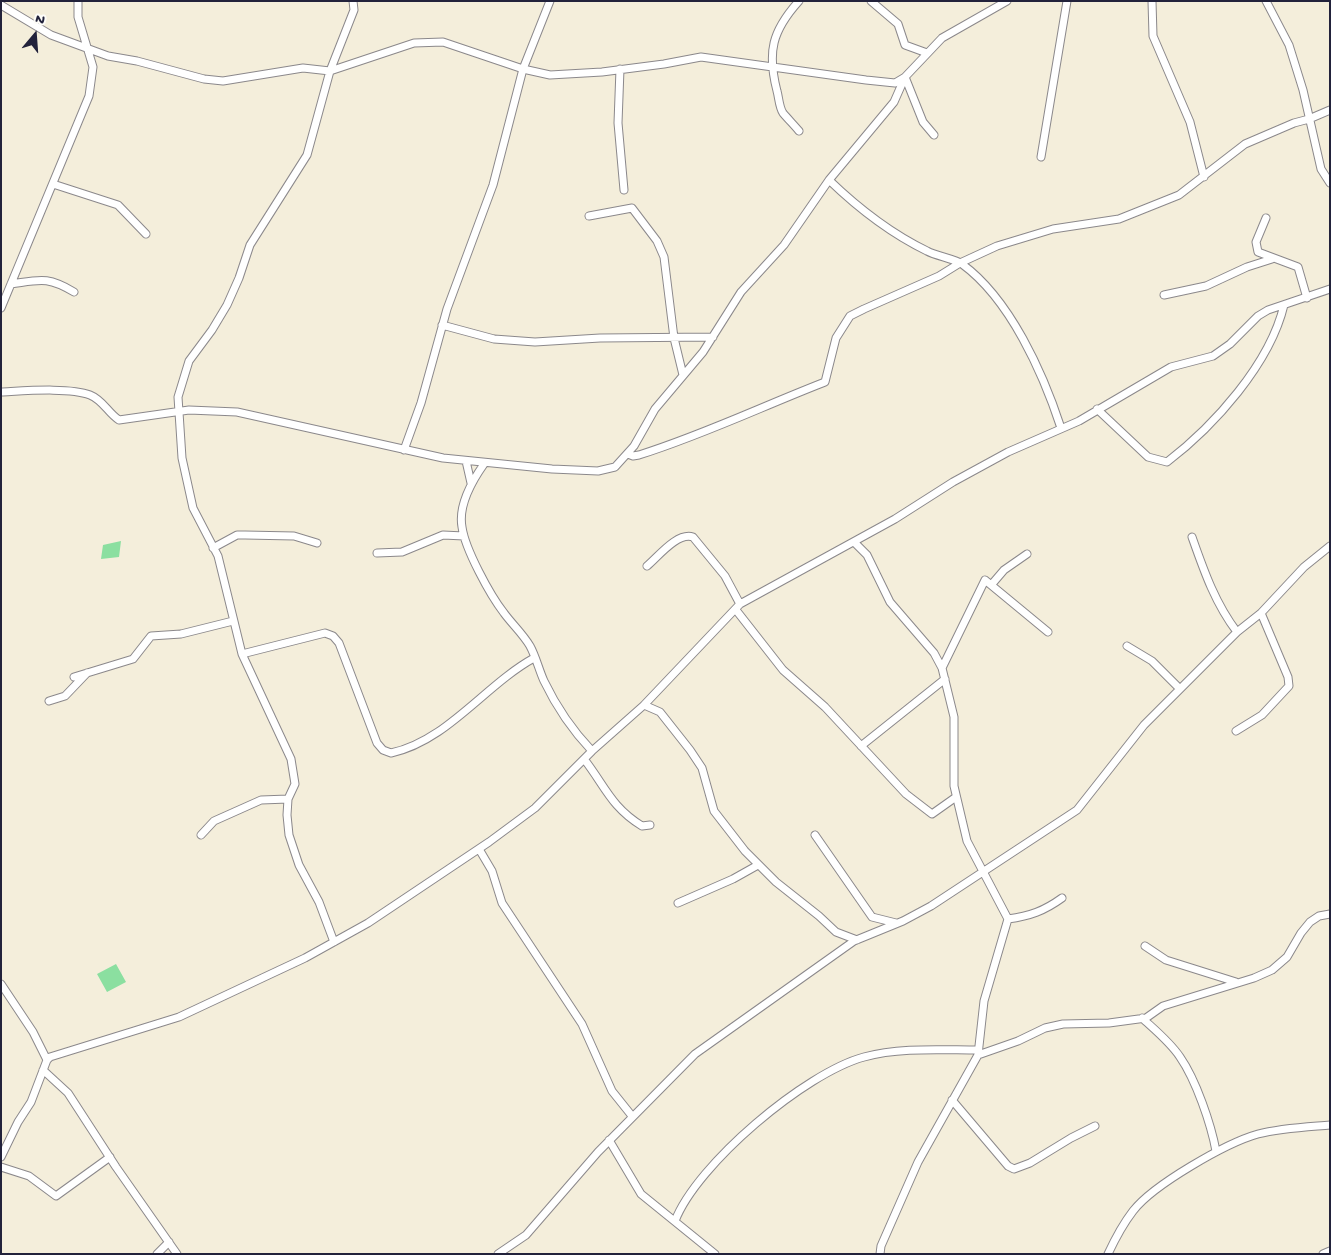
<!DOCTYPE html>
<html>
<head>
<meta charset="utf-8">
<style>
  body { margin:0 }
  #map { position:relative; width:1331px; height:1255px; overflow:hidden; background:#f4eedb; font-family:"Gochi Hand",sans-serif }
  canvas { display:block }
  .frame { position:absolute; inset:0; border:2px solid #22223b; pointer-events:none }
  .north { position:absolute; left:10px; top:10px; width:50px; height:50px; -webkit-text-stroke:4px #fdfcf7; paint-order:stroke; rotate:18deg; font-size:14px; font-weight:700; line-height:20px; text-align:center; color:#22223b }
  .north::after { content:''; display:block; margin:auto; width:18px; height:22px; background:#22223b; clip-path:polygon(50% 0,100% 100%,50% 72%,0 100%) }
</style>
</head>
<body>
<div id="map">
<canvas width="1331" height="1255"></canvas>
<div class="frame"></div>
<div class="north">N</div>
</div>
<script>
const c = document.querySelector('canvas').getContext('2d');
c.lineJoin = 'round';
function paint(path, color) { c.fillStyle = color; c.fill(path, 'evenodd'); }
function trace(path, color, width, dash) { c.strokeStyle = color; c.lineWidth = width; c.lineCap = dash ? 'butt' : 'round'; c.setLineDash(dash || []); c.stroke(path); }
const green = new Path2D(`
  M 121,541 L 119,557 L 101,559 L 103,545 Z
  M 116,964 L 126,982 L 107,992 L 97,974 Z`);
const minor = new Path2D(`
  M 799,1 C 772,31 767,52 777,91 C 779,98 779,107 783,113 C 788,119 794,125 799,131
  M 871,1 L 898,24 L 905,45 L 927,53
  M 1152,1 L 1153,36 L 1190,122 L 1204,177
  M 1266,1 L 1289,45 L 1303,90 L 1321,169 L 1330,183
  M 1,5 L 51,35 L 108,56 L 137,61 L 204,79 L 223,81 L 303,68 L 330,71 L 414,43 L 443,42 L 523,69 L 550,75 L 602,72 L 664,64 L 701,57 L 866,80 L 895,83 L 905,77 L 923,122 L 934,135
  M 620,69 L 618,123 L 624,190
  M 1041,157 L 1067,1
  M 829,180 C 858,208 890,233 927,251 C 936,256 955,259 962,264 C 1010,299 1043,373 1061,428
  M 53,184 L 118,205 L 146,234
  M 589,216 L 632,208 L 657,241 L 664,257 L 674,338 L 683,375
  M 1266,218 L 1256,242 L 1258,252 L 1298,267 L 1307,298
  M 11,284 C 40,280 47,276 74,292
  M 1164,295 L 1206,286 L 1247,267 L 1272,259
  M 1,308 L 89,96 L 93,67 L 78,17 L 78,1
  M 442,325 L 494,339 L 535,342 L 600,338 L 713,337
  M 1,392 C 23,391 70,387 90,395 C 103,400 108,413 119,420 L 189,410 L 237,412 L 443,458 L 552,469 L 598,471 L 615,467 L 634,446 L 655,409 L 703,352 L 741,292 L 784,245 L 829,180 L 894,102 L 905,77 L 942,38 L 1007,1
  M 1097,409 L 1148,457 L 1167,462 C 1214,426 1270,364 1284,305
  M 404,450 L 421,403 L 447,309 L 493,185 L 523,69 L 550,1
  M 628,454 L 633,456 L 639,455 C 703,435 763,406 825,382 L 836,338 L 850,316 L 864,309 L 939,276 L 960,263 L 997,246 L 1053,229 L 1119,219 L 1179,195 L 1245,144 L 1294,123 L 1309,119 L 1330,110
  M 466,461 L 471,483
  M 484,464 C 472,481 458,505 462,527 C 465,549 490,595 504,613 C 512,624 523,634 530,646 C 536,657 539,670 544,681 C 556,706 573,731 592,751
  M 1192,537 C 1204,571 1215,603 1237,632
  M 854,542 L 867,555 L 890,602 L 934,653 L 942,668 L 954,717 L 954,786 L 967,841 L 1008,919 L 984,1001 L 978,1055 L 918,1162 L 881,1246 L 880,1254
  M 213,548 L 237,535 L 245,535 L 294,536 L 317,543
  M 377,553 L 402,552 L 443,535 L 464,536
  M 647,566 C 658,557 677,532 693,537 L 725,576 L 740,604
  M 992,584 L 1004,570 L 1027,554
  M 736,610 L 783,670 L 825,707 L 906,794 L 932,814 L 956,797
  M 1127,646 L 1152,661 L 1180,689
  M 242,654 L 325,633 L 333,636 L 339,643 L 377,743 L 383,750 L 391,753 C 447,741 485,685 534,658
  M 942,668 L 985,580 L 1048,632
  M 74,677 L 133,659 L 151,636 L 181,634 L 233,621
  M 49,701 L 65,696 L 87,673
  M 644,705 L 660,712 L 690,750 L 702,768 L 714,811 L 745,851 L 776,882 L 819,916 L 836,932 L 857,940
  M 1236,731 L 1262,715 L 1289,686 L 1288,677 L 1261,613
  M 861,746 L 945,679
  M 584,759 C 605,786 611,807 642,826 L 650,825
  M 201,835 L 214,821 L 261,800 L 288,799
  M 815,835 L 872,917 L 896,923
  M 479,849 L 492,871 L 502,903 L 582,1024 L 612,1091 L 632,1116
  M 678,903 L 733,879 L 758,865
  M 1008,919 C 1030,916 1044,911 1062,898
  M 334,942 L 319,902 L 299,865 L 289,835 L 287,815 L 288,799 L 295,784 L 291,759 L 242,654 L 218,556 L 193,508 L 182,458 L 178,397 L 189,361 L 212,330 L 227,305 L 239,278 L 250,245 L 307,155 L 330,71 L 354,10 L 353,1
  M 1145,946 L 1166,960 L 1236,982
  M 1,984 L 33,1032 L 47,1060
  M 1142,1018 C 1155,1030 1170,1042 1180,1057 C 1196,1080 1211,1124 1216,1151
  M 978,1055 L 1018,1041 L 1045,1028 L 1063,1024 L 1109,1023 L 1146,1018 L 1163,1006 L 1254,978 L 1272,970 L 1287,957 L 1301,933 L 1310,922 L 1319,916 L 1330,914
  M 43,1070 L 68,1093 L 116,1167 L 177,1254
  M 952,1100 L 1008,1166 L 1014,1169 L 1030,1163 L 1071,1138 L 1095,1126
  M 609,1140 L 641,1194 L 715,1254
  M 1,1157 L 18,1122 L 31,1102 L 47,1060 L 50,1057 L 179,1017 L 305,958 L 368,923 L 489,842 L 535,808 L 592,751 L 644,705 L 740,604 L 895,519 L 953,482 L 1008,452 L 1079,421 L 1171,367 L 1213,356 L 1230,344 L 1258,316 L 1268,310 L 1330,289
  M 1,1167 L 29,1176 L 56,1196 L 110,1157
  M 675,1221 C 697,1164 805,1073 864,1057 C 899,1047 941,1050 978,1050
  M 157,1254 L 169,1242
  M 498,1254 L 526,1235 L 598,1152 L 695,1054 L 854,941 L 903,921 L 931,906 L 1077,810 L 1144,725 L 1237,632 L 1261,613 L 1304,567 L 1330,546
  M 1108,1254 C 1115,1239 1123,1224 1133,1211 C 1153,1185 1226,1143 1258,1134 C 1281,1128 1306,1127 1330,1125
  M 1323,1254 L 1330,1251`);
paint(green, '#8bdfa0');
trace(minor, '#8b888b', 9);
trace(minor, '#fff', 7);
</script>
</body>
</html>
